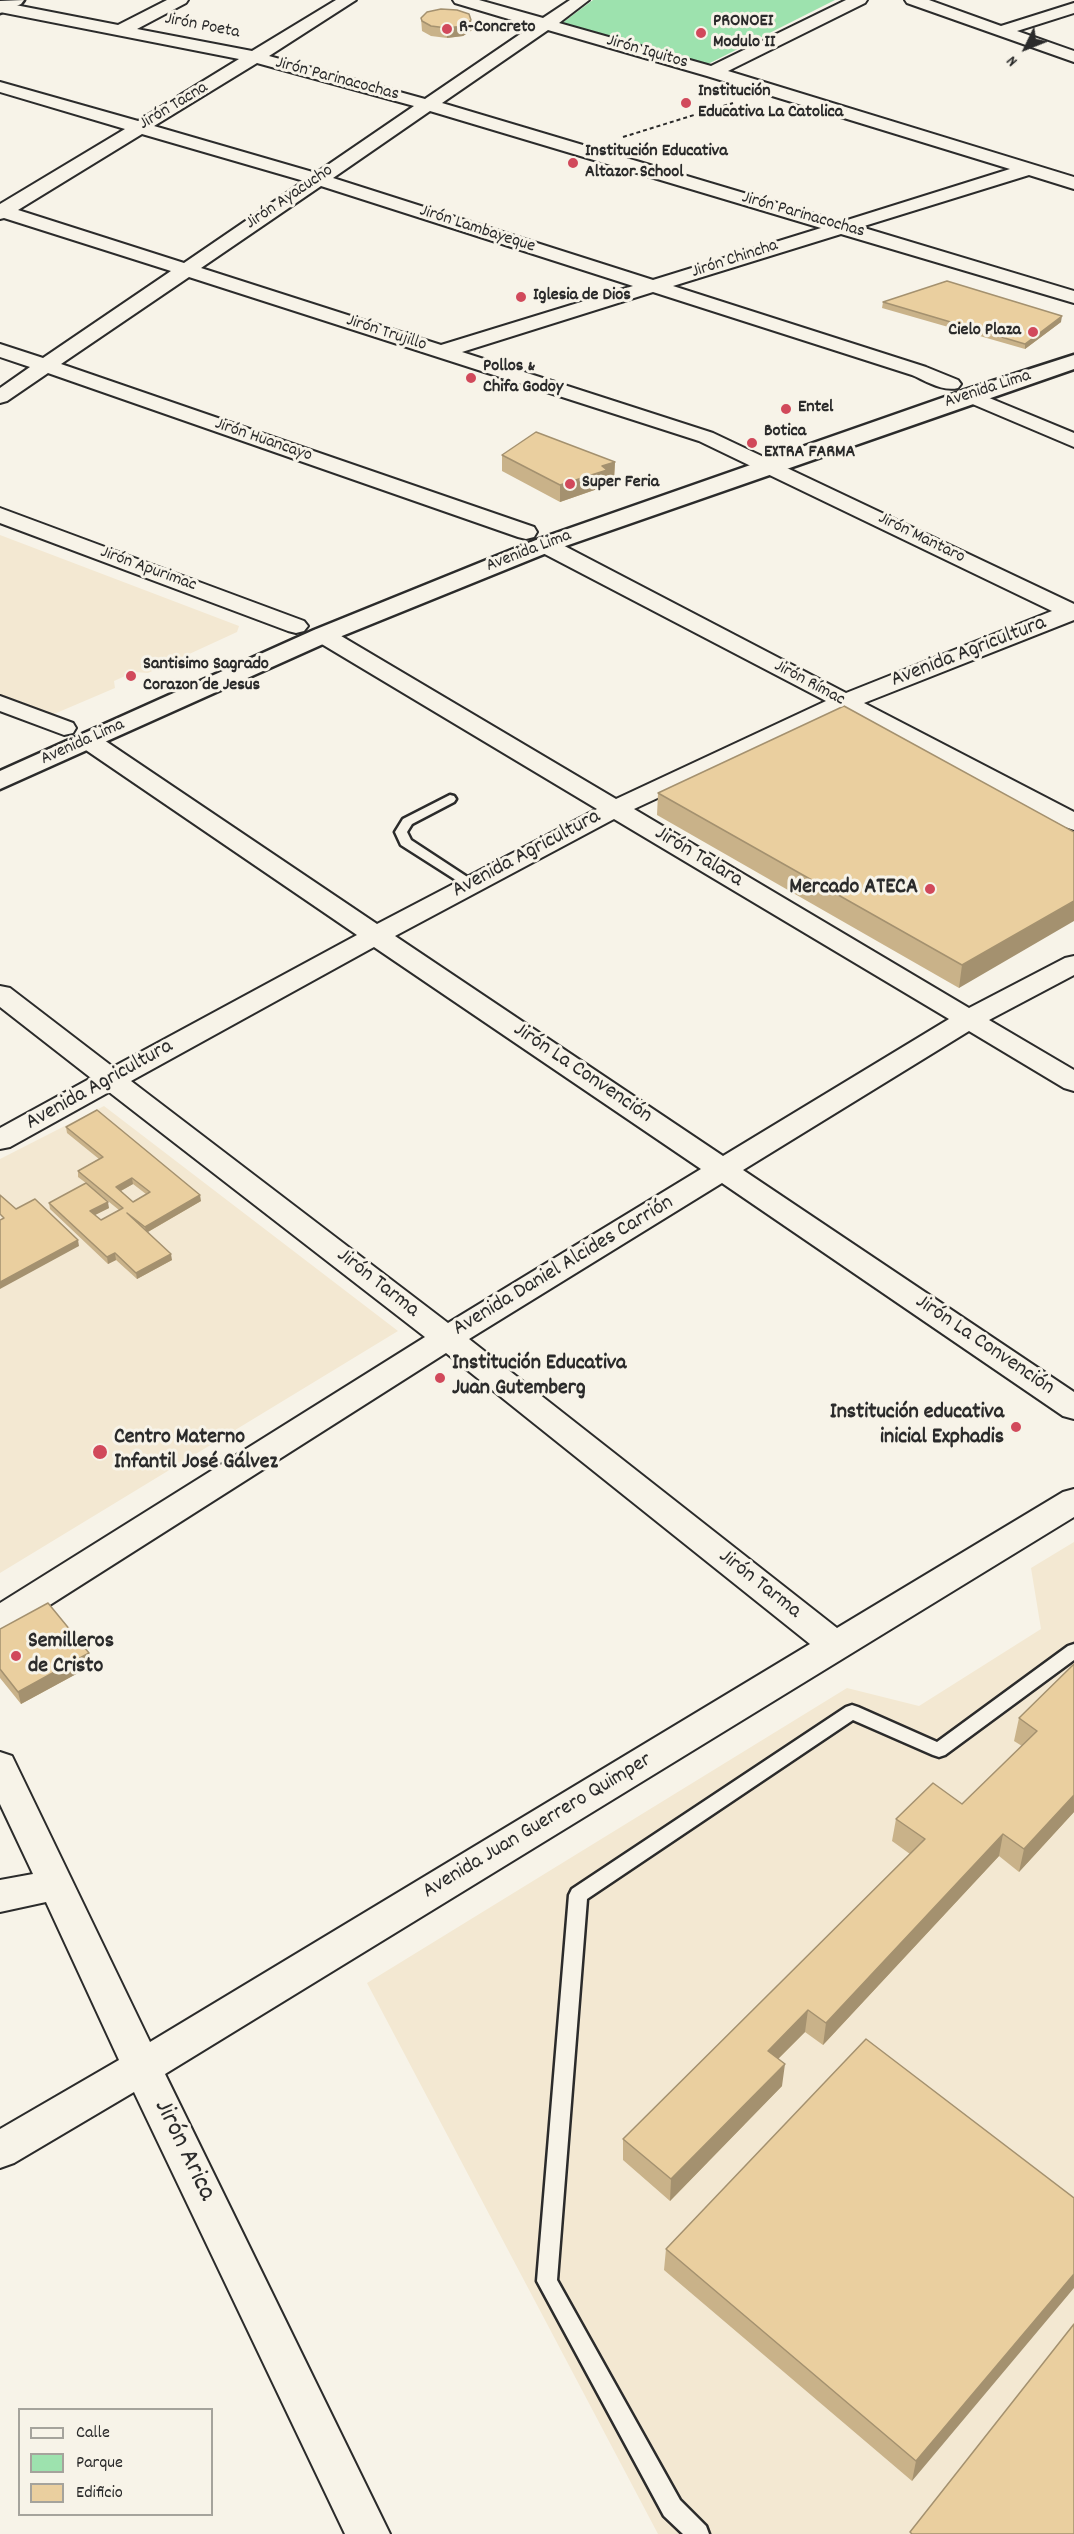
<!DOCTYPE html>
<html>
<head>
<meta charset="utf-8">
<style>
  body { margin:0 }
  #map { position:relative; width:1074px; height:2534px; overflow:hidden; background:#f7f3e8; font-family:Dekko,sans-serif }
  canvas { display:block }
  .legend { position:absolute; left:18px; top:2408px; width:195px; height:108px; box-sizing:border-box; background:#f7f3e8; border:2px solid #a5a39c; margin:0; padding:8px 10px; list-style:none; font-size:18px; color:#2b2b2b }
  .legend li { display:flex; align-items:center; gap:12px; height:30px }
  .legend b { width:30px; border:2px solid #a5a39c }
  .north { position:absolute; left:996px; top:18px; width:60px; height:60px; -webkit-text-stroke:4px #f7f3e8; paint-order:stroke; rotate:227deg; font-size:16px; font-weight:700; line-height:24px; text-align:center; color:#2b2b2b }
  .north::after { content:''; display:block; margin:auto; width:21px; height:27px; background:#2b2b2b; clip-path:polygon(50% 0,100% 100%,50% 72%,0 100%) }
</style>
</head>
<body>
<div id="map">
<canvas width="1074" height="2534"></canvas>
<ul class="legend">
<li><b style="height:8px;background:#f7f3e8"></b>Calle</li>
<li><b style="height:16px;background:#9de2ae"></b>Parque</li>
<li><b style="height:16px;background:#eacf9f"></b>Edificio</li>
</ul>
<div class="north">N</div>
</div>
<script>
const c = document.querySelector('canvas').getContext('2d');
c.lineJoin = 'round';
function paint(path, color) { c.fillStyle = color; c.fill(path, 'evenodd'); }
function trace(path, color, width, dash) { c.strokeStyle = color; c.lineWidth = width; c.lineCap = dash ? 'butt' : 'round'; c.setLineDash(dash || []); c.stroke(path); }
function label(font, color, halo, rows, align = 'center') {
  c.font = font + ' Dekko,sans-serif'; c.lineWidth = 6; c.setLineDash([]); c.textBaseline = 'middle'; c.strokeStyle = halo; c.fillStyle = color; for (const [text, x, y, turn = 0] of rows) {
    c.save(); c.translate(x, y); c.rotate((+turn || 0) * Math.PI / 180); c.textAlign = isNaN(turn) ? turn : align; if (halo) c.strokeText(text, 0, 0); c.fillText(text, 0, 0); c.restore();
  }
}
const built = new Path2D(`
  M 0,535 L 239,626 L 237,632 L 148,673 L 134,672 L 114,681 L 115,688 L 54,714 L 44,715 L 0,698 Z
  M 104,1106 L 398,1331 L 0,1573 L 0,1159 Z
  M 1074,1542 L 1074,2534 L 658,2534 L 367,1983 L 847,1688 L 919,1706 L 1041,1629 L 1031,1568 Z`);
const green = new Path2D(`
  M 593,0 L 835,0 L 706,65 L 562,23 Z`);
const path = new Path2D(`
  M 623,137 L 733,103`);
const lane = new Path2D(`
  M 450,795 L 454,796 L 456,799 L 454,802 L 412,824 L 407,832 L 411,840 L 475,882 L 476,885 L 475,888 L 470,889 L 401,845 L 395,832 L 403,819 Z
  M 1074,1644 L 1074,1660 L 945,1755 L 939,1757 L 933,1755 L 853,1720 L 587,1899 L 557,2280 L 680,2500 L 706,2526 L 709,2534 L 683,2534 L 664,2516 L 537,2281 L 569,1895 L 572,1889 L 846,1707 L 852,1705 L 858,1707 L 937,1742 L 1068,1646 Z`);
const street = new Path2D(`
  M 167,0 L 188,0 L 186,3 L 137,29 L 252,51 L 336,0 L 356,0 L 269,56 L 425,99 L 532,26 L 455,3 L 453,0 L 479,0 L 543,18 L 570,0 L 589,0 L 559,23 L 711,66 L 846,0 L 867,0 L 865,3 L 728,71 L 1074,177 L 1074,189 L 1029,175 L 861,227 L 1074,291 L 1074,303 L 841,234 L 673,286 L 926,367 L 958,380 L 961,384 L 958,388 C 943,392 926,381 912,375 L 653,292 L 462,352 L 713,433 L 1074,604 L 1074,620 L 864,703 L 1074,812 L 1074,830 L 1065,827 L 844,711 L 634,809 L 969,1008 L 1065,958 L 1074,956 L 1074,975 L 989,1020 L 1074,1070 L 1074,1091 L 1064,1088 L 969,1031 L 743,1170 L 1074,1392 L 1074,1419 L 1063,1416 L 722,1183 L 469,1339 L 837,1628 L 1063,1492 L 1074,1489 L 1074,1517 L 165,2074 L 390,2534 L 345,2534 L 134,2092 L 14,2163 L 0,2168 L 0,2129 L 119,2060 L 46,1902 L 0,1912 L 0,1880 L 33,1874 L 0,1804 L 0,1752 L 12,1756 L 150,2042 L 810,1644 L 446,1353 L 12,1629 L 0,1633 L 0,1603 L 425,1337 L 109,1092 L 10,1147 L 0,1149 L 0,1128 L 91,1078 L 0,1007 L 0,986 L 10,988 L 113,1067 L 357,935 L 80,746 L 77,741 L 80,736 L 89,734 L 98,736 L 377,924 L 597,809 L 315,640 L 311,635 L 315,630 L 323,628 L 331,630 L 616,799 L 826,701 L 537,550 L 534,545 L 537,540 L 545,538 L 553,540 L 846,693 L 1052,611 L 699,441 L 189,277 L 61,364 L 534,527 L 537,532 L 534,537 L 526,539 L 518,537 L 48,373 L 7,401 L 0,403 L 0,388 L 30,367 L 0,357 L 0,344 L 43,358 L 171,271 L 4,218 L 0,219 L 0,204 L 125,129 L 0,92 L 0,82 L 138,121 L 239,59 L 0,12 L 0,2 L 118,25 ZM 548,30 L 707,76 L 1010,169 L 841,222 L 442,103 ZM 257,63 L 414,106 L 316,173 L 154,126 ZM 430,111 L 821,228 L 653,280 L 333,178 ZM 142,134 L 304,181 L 184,263 L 18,210 ZM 321,186 L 633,286 L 441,345 L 201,268 ZM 614,819 L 949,1019 L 723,1156 L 395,936 ZM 374,947 L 701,1169 L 448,1323 L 131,1081 Z
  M 905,0 L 929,0 L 1001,26 L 1074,3 L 1074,13 L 1017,31 L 1074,51 L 1074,62 L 907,3 Z
  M 970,390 L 1074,433 L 1074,447 L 963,400 L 960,396 L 963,392 Z
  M 0,508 L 304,621 L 308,626 L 304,631 L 296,633 L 288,631 L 0,523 Z
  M 0,696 L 73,723 L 76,728 L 73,733 L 64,735 L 0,711 Z`);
const secondary = new Path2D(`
  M 24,0 L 21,4 L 0,13 L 0,1 Z
  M 1074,355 L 1074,369 L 554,550 L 332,640 L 0,789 L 0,771 L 314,630 L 536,540 L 962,391 Z`);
const wall = new Path2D(`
  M 421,18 L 471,20 L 472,30 L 463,36 L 447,38 L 431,36 L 422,31 Z
  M 883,302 L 1061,322 L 1025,349 L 882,308 Z
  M 502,455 L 615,462 L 614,479 L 606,481 L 606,486 L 560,502 L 502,471 Z
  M 658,793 L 1074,832 L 959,988 L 657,815 Z
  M 66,1127 L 201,1201 L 148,1232 L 172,1260 L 137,1279 L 116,1260 L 108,1264 L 50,1209 L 49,1203 L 86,1183 L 78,1177 L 78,1171 L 99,1159 L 67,1133 ZM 133,1184 L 146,1194 L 133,1202 L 121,1191 ZM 98,1193 L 119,1210 L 101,1220 L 95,1215 L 109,1208 Z
  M 0,1629 L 89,1653 L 91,1666 L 21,1704 L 0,1678 Z
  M 1074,1664 L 1074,1812 L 1019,1872 L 999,1856 L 823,2045 L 805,2032 L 778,2059 L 782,2086 L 670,2201 L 623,2160 L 623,2139 L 910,1854 L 892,1841 L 896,1819 L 962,1804 L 1022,1746 L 1014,1741 L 1019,1718 Z
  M 1074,2198 L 912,2481 L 664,2270 L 666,2249 Z`);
const shadedWall = new Path2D(`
  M 471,20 L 472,30 L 463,36 L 447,38 L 447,28 Z
  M 1062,316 L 1061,322 L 1025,349 L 1025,344 Z
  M 615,462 L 614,479 L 606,481 L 606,486 L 560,502 L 560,485 L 602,466 Z
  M 1074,901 L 1074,921 L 959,988 L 962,965 Z
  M 132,1178 L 133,1184 L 117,1193 L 116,1187 Z
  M 200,1195 L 201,1201 L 146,1233 L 145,1227 Z
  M 108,1202 L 109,1208 L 91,1217 L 90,1211 Z
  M 78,1240 L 79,1246 L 0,1289 L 0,1282 Z
  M 115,1253 L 116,1260 L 108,1264 L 107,1257 Z
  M 171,1254 L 172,1260 L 137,1279 L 136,1273 Z
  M 89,1653 L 91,1666 L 21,1704 L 18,1692 Z
  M 1074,1795 L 1074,1812 L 1019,1872 L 1024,1849 Z
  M 1003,1834 L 999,1856 L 823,2045 L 826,2023 Z
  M 808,2010 L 805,2032 L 765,2072 L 768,2051 Z
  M 785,2064 L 782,2086 L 670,2201 L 671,2179 Z
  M 1074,2274 L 1074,2288 L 912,2481 L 916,2461 Z`);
const building = new Path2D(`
  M 441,9 L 457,10 L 469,14 L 471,20 L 463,26 L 447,28 L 431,26 L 422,21 L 421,18 L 427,12 Z
  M 947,281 L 1062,316 L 1025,344 L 883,302 Z
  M 536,432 L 615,462 L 602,466 L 607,470 L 560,485 L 502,455 Z
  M 844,706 L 1074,832 L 1074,901 L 962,965 L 658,793 Z
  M 97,1110 L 200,1195 L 145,1227 L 127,1213 L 171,1254 L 136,1273 L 115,1253 L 107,1257 L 49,1203 L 86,1183 L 108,1202 L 90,1211 L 101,1220 L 123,1208 L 78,1171 L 103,1157 L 66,1127 ZM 132,1178 L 150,1192 L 133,1202 L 116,1187 Z
  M 0,1195 L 16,1209 L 35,1199 L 78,1240 L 0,1282 L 0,1220 L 4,1218 L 0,1214 Z
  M 48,1603 L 89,1653 L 18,1692 L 0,1669 L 0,1629 Z
  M 1074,1664 L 1074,1795 L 1024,1849 L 1003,1834 L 826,2023 L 808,2010 L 768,2051 L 785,2064 L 671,2179 L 623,2139 L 925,1839 L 896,1819 L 933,1783 L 962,1804 L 1037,1731 L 1019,1718 Z
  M 866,2039 L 1074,2198 L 1074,2274 L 916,2461 L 666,2249 Z
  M 1074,2324 L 1074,2534 L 912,2534 L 910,2532 Z`);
const markers = [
  [447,29,6,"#d1495b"],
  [701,33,6,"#d1495b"],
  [686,103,6,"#d1495b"],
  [573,163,6,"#d1495b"],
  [521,297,6,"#d1495b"],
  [1033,332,6,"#d1495b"],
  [471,378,6,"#d1495b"],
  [786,409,6,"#d1495b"],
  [752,443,6,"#d1495b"],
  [570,484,6,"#d1495b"],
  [131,676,6,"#d1495b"],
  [930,889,6,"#d1495b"],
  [440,1378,6,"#d1495b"],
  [1016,1427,6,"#d1495b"],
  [100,1452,8,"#d1495b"],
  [16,1656,6,"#d1495b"]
];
const farPoinames = [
  ["PRONOEI",713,23],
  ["Modulo II",713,44],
  ["R-Concreto",459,29],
  ["Institución",698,93],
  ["Educativa La Catolica",698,114],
  ["Institución Educativa",585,153],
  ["Altazor School",585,174],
  ["Iglesia de Dios",533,297],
  ["Cielo Plaza",1021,332,"right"],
  ["Pollos &",483,368],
  ["Chifa Godoy",483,389],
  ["Entel",798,409],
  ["Botica",764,433],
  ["EXTRA FARMA",764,454],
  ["Super Feria",582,484],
  ["Santisimo Sagrado",143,666],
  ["Corazon de Jesus",143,687]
];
const farStreetnames = [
  ["Jirón Poeta",202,27,11],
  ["Jirón Iquitos",647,53,16],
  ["Jirón Parinacochas",337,80,15],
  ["Jirón Tacna",174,107,-31],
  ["Jirón Ayacucho",290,198,-34],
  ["Jirón Parinacochas",803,216,16],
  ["Jirón Lambayeque",477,230,18],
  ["Jirón Chincha",735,260,-18],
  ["Jirón Trujillo",386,334,18],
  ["Avenida Lima",988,390,-18],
  ["Jirón Huancayo",263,441,19],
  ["Jirón Mantaro",921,539,26],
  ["Avenida Lima",529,552,-21],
  ["Jirón Apurimac",148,570,20],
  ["Jirón Rímac",809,684,28],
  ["Avenida Lima",83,743,-24]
];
const streetNames = [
  ["Avenida Agricultura",969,653,-21],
  ["Avenida Agricultura",527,855,-28],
  ["Jirón Talara",698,858,31],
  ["Jirón La Convención",582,1074,34],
  ["Avenida Agricultura",100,1086,-29],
  ["Avenida Daniel Alcides Carrión",564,1267,-31],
  ["Jirón Tarma",377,1284,38],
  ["Jirón La Convención",984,1346,34],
  ["Jirón Tarma",759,1585,38],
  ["Avenida Juan Guerrero Quimper",538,1827,-31]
];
const poiNames = [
  ["Mercado ATECA",918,889,"right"],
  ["Institución Educativa",452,1365],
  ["Juan Gutemberg",452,1390],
  ["Institución educativa",1004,1414,"right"],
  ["inicial Exphadis",1004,1439,"right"],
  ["Centro Materno",114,1439],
  ["Infantil José Gálvez",114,1464],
  ["Semilleros",28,1643],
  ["de Cristo",28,1668]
];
const nearStreetnames = [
  ["Jirón Arica",183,2151,64]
];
paint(built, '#f3e8d2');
paint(green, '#9de2ae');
trace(lane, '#2b2b2b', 5);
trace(street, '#2b2b2b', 4);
trace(secondary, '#2b2b2b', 5);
trace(path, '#2b2b2b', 2, [4, 3]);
paint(lane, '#f7f3e8');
paint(street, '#f7f3e8');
paint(secondary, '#f7f3e8');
paint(wall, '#c9b289');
paint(shadedWall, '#a4916f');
paint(building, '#eacf9f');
trace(building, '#a4916f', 1.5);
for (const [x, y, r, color] of markers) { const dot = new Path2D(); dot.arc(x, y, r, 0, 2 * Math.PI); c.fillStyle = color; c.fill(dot); trace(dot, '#f7f3e8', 2); }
label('bold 18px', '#2b2b2b', '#f7f3e8', farPoinames, 'left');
label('18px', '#2b2b2b', '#f7f3e8', farStreetnames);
label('22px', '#2b2b2b', '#f7f3e8', streetNames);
label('bold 22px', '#2b2b2b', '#f7f3e8', poiNames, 'left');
label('27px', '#2b2b2b', '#f7f3e8', nearStreetnames);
</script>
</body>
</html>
